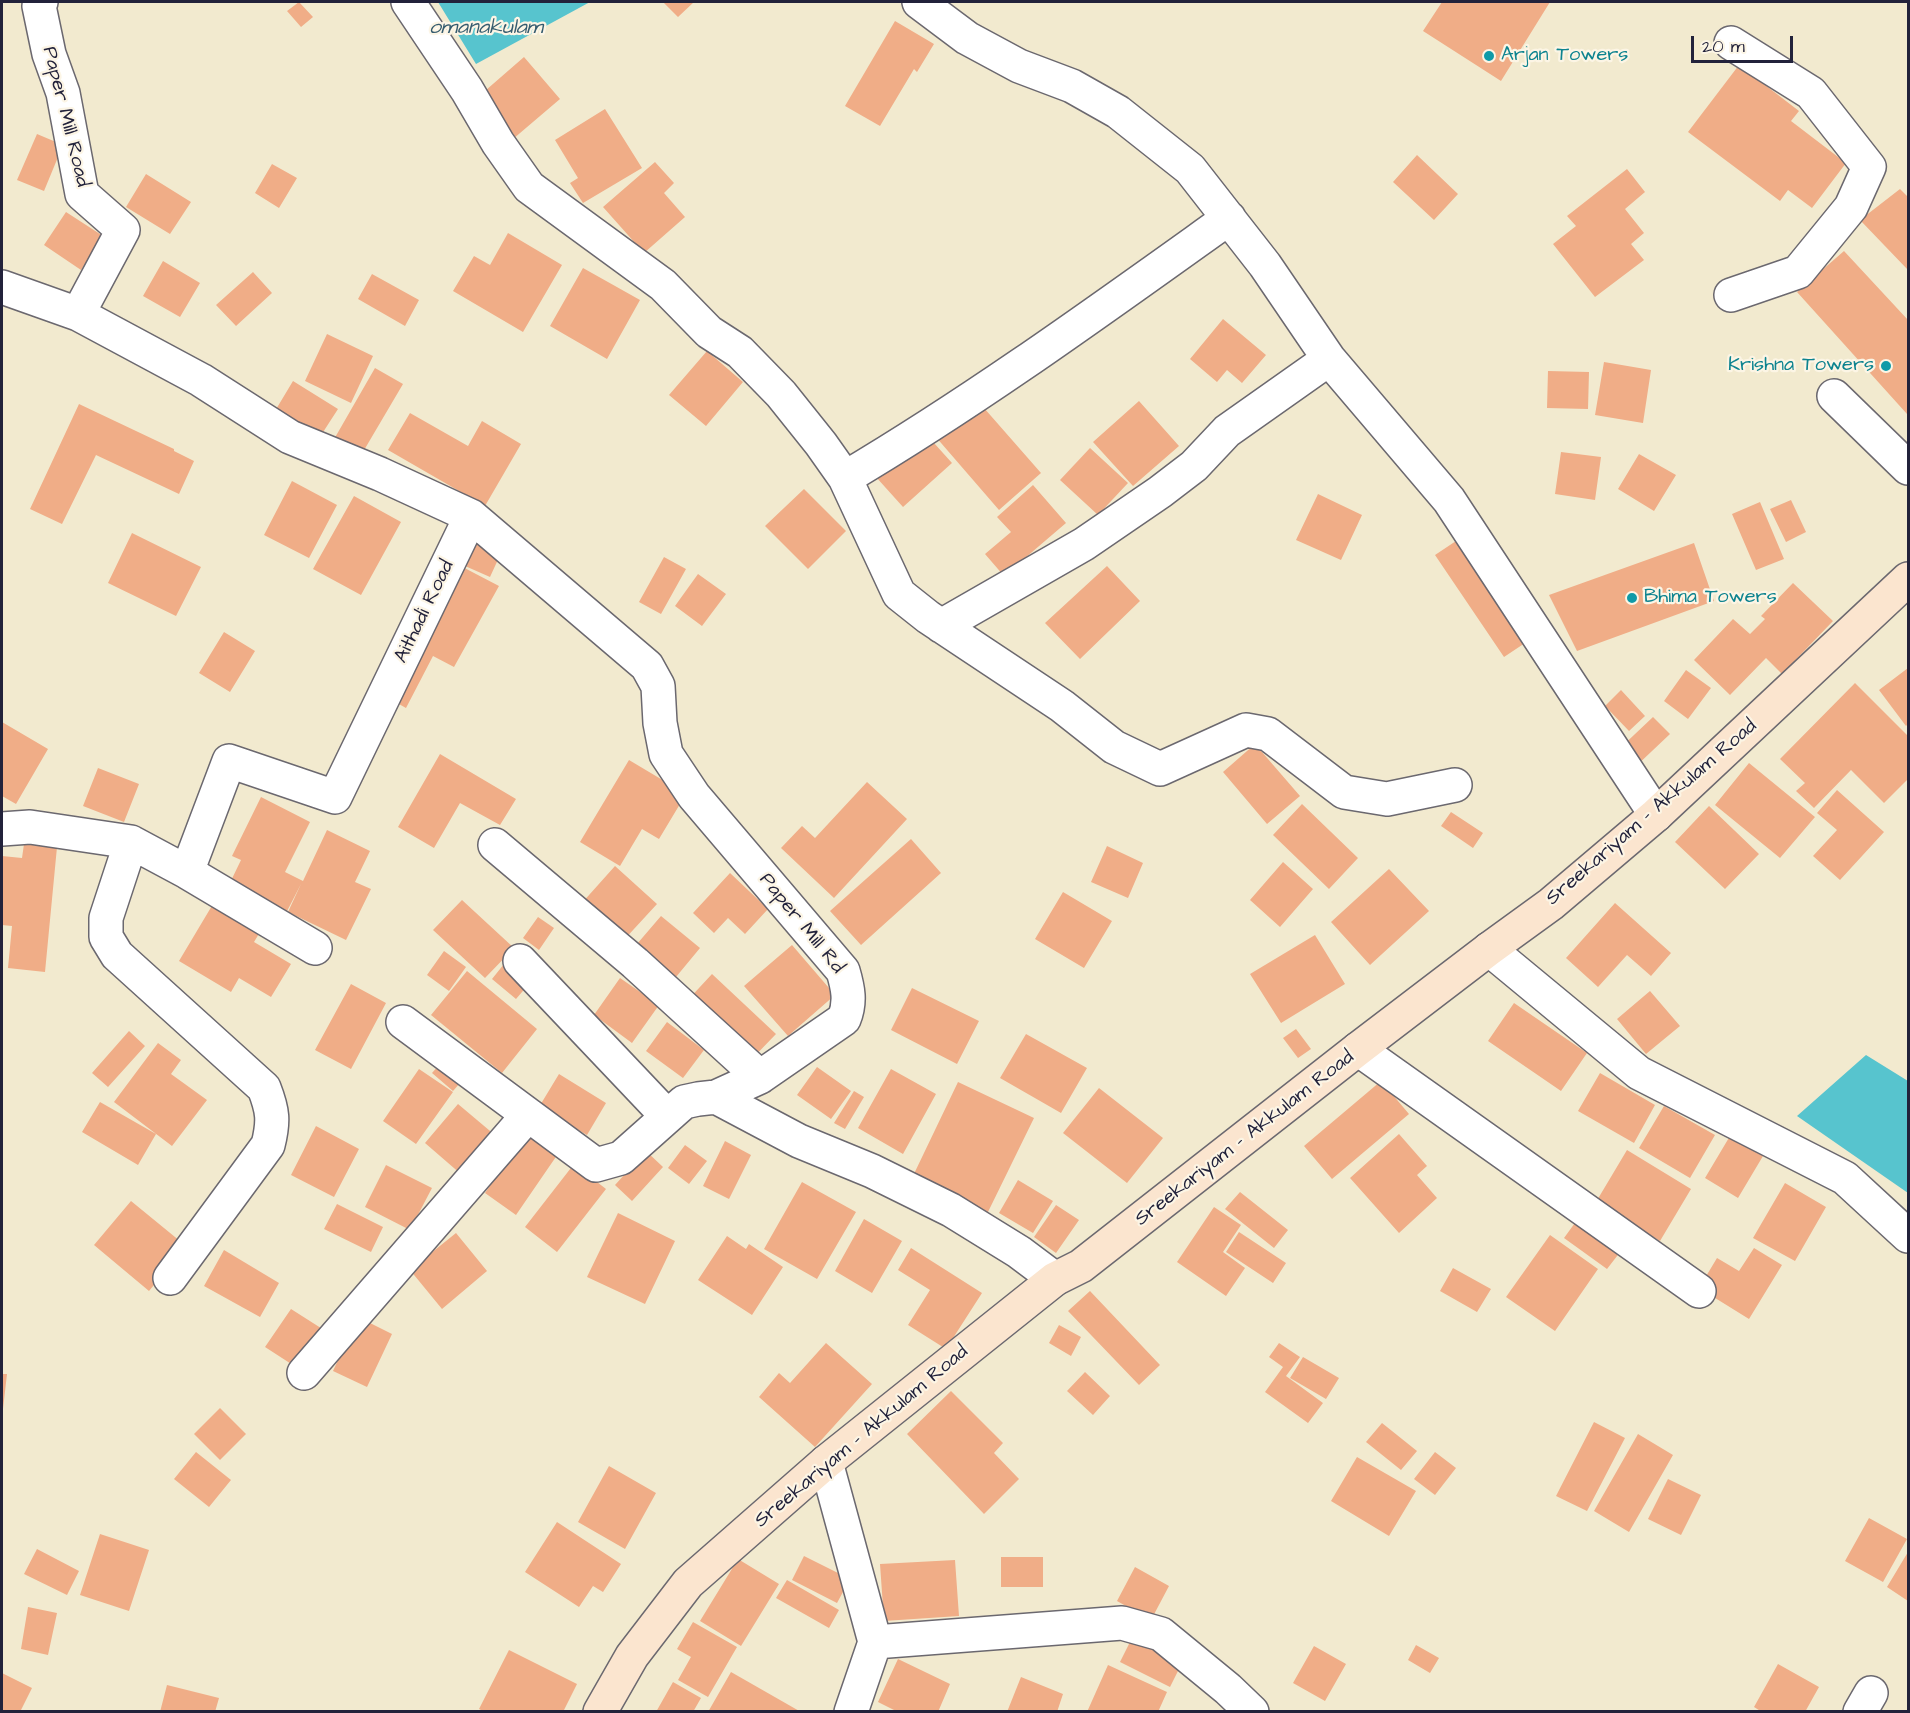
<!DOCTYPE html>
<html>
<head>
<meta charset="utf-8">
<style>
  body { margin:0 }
  #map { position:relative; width:1910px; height:1713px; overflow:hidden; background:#f2eacf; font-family:"Architects Daughter",sans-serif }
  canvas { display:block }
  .frame { position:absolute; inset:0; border:3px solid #22223b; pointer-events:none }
  .scale { position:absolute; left:1691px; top:36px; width:102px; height:27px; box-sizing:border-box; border:3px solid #22223b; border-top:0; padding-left:8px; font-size:18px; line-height:21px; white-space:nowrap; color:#22223b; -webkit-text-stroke:4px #fcf5e5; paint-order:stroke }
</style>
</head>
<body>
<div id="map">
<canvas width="1910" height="1713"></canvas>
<div class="frame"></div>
<div class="scale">20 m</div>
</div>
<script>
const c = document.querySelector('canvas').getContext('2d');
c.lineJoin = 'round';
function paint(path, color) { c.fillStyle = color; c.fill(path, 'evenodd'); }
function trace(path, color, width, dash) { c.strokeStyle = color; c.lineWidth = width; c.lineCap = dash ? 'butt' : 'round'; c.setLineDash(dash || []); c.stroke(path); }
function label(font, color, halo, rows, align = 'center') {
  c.font = font + ' "Architects Daughter",sans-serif'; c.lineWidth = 4.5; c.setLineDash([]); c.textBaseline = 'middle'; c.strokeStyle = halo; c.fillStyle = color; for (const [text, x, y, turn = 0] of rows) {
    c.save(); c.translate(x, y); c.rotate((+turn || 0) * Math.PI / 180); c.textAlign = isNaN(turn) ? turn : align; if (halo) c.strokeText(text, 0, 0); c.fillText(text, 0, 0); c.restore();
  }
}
const water = new Path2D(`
  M 438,2 L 590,2 L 476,64 Z
  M 1866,1055 L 1908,1081 L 1908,1193 L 1797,1116 Z`);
const building = new Path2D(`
  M 299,2 L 313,17 L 301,27 L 287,11 Z
  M 663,2 L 694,2 L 678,17 Z
  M 1442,2 L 1550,2 L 1501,81 L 1423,31 Z
  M 895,21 L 934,44 L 917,72 L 914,69 L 880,126 L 845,106 Z
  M 524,57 L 560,99 L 513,139 L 478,97 Z
  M 1739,65 L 1799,111 L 1791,121 L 1846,163 L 1812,208 L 1788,190 L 1780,201 L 1688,132 Z
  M 605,109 L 642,168 L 583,203 L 570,183 L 578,178 L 555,140 Z
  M 37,134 L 63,145 L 44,191 L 17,180 Z
  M 1417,155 L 1458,194 L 1434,220 L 1393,182 Z
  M 655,162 L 674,183 L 664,193 L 685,217 L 644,253 L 603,207 Z
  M 272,164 L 297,178 L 279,208 L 255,193 Z
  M 1627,169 L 1645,192 L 1625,209 L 1644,233 L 1631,244 L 1644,260 L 1595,297 L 1553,244 L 1576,226 L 1567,216 Z
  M 146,174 L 191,202 L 170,234 L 126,207 Z
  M 1900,189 L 1908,197 L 1908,270 L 1860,220 Z
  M 66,212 L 103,236 L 81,270 L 44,245 Z
  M 508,233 L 562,265 L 523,332 L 453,291 L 474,256 L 490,265 Z
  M 1844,251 L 1908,320 L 1908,412 L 1907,414 L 1797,292 Z
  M 163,261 L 200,283 L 180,317 L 143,296 Z
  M 583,268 L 640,300 L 607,359 L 550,326 Z
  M 253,272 L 272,293 L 236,326 L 216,305 Z
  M 372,274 L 419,300 L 405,326 L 358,299 Z
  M 1223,319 L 1266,355 L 1242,383 L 1227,370 L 1217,382 L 1190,359 Z
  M 327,334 L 373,356 L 351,403 L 305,381 Z
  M 707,351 L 743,382 L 706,426 L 669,395 Z
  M 1604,362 L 1651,370 L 1643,423 L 1595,415 Z
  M 375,368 L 403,384 L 360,457 L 333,441 Z
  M 1548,371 L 1589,372 L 1588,409 L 1547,408 Z
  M 293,381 L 338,409 L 316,443 L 272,416 Z
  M 977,400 L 1041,473 L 999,510 L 935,436 Z
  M 1139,401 L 1179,446 L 1133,486 L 1093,442 Z
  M 79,404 L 174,449 L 174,451 L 194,461 L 179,494 L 96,455 L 62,524 L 30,509 Z
  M 410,413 L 468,446 L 482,421 L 521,444 L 485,506 L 388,450 Z
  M 925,433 L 952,463 L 903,507 L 876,477 Z
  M 1090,448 L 1128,483 L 1098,515 L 1060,480 Z
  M 1561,452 L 1601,457 L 1595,500 L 1555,494 Z
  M 1639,454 L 1676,475 L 1654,511 L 1618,489 Z
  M 292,481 L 337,505 L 309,558 L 264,535 Z
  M 1033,485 L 1066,523 L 1004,576 L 985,554 L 1011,532 L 997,517 Z
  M 804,489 L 846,531 L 808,569 L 765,526 Z
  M 1318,494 L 1362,515 L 1341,560 L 1296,540 Z
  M 354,496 L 401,522 L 361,595 L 313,569 Z
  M 1791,500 L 1806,532 L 1786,542 L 1770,509 Z
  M 1760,502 L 1784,559 L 1756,570 L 1732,514 Z
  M 132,533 L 201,567 L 176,616 L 108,583 Z
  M 467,537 L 501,553 L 490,577 L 456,562 Z
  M 1456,541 L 1525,643 L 1504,657 L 1435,555 Z
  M 1694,543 L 1714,601 L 1577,651 L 1549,595 Z
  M 664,557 L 686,569 L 661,614 L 639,602 Z
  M 453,562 L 499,586 L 454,667 L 433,656 L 406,708 L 381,694 Z
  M 1107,566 L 1140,601 L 1080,659 L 1045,623 Z
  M 698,574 L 726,594 L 702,626 L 675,606 Z
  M 1793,583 L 1833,621 L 1782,674 L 1766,658 L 1730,695 L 1694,660 L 1733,619 L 1750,634 L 1765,619 L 1761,616 Z
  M 224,632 L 255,651 L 230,692 L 199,673 Z
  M 1908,668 L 1908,724 L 1906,726 L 1879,690 Z
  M 1686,670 L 1711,688 L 1688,719 L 1664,701 Z
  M 1855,683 L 1908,736 L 1908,779 L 1884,803 L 1851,770 L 1814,808 L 1796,791 L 1805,783 L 1780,759 Z
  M 1621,690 L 1645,716 L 1629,731 L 1605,706 Z
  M 1653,717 L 1670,734 L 1633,769 L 1616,752 Z
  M 2,722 L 48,749 L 16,804 L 2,796 Z
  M 1255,744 L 1300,796 L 1267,824 L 1223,772 Z
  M 440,754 L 516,799 L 500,825 L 460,803 L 434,848 L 398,827 Z
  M 629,760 L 686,794 L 659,839 L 642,829 L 620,866 L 580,842 Z
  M 1749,763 L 1815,817 L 1780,858 L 1715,805 Z
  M 98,768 L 139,784 L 124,822 L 83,806 Z
  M 867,782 L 907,819 L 834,898 L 781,848 L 802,826 L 815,838 Z
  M 1837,790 L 1884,832 L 1840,880 L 1813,856 L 1837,830 L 1817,813 Z
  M 261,797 L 310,822 L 285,872 L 303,881 L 327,830 L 370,851 L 355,882 L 371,889 L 346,940 L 288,912 L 301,884 L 284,917 L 227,889 L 241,860 L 232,856 Z
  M 1302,804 L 1358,858 L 1329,889 L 1273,835 Z
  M 1709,806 L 1759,854 L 1725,889 L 1675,842 Z
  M 1451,812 L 1483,833 L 1473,848 L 1441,826 Z
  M 911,839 L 941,873 L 861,945 L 830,911 Z
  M 24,844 L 57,847 L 45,972 L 8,968 L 12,926 L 2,925 L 2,856 L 22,858 Z
  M 1107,846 L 1143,863 L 1128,898 L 1091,882 Z
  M 1283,862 L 1313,889 L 1280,927 L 1250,900 Z
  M 615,866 L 657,904 L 622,942 L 581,904 Z
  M 1389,869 L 1429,911 L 1370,965 L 1331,922 Z
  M 730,873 L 768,909 L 745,934 L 728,918 L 714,933 L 693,913 Z
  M 1063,892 L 1112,921 L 1084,968 L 1035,939 Z
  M 462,900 L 514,948 L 485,978 L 433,930 Z
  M 1615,903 L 1671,953 L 1651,976 L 1627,955 L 1598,987 L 1566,958 Z
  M 213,904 L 260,932 L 254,942 L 291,964 L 271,997 L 239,978 L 231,992 L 179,961 Z
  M 661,916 L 700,948 L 676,977 L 637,944 Z
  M 538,917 L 554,928 L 539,950 L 523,938 Z
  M 1315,935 L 1345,984 L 1281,1023 L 1250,974 Z
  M 792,945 L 835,995 L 788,1036 L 744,986 Z
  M 444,951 L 466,967 L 449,991 L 427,975 Z
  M 504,964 L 528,985 L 516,999 L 492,979 Z
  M 467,971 L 537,1029 L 502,1073 L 431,1015 Z
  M 712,974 L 776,1034 L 749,1062 L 686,1002 Z
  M 620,978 L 659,1005 L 632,1043 L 594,1015 Z
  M 351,984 L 386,1003 L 351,1069 L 315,1050 Z
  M 912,988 L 979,1021 L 957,1064 L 891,1030 Z
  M 1650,991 L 1680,1026 L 1646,1054 L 1617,1019 Z
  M 1514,1003 L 1587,1053 L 1561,1091 L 1488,1041 Z
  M 667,1022 L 704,1050 L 683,1078 L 646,1051 Z
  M 1296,1029 L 1311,1049 L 1298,1058 L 1283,1038 Z
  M 129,1031 L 145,1046 L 108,1087 L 92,1073 Z
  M 1026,1034 L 1087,1068 L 1061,1113 L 1000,1078 Z
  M 158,1043 L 181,1060 L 171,1074 L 207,1100 L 172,1146 L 114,1102 Z
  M 446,1057 L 467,1075 L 453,1091 L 432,1073 Z
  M 817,1067 L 851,1091 L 831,1119 L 797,1095 Z
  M 419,1069 L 453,1092 L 416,1144 L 383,1121 Z
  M 891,1069 L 936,1094 L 903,1154 L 858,1128 Z
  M 1600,1073 L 1655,1105 L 1634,1143 L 1578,1111 Z
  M 559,1074 L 606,1103 L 587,1135 L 539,1107 Z
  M 1381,1081 L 1409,1114 L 1332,1179 L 1304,1146 Z
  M 958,1082 L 1034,1118 L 987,1214 L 912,1178 Z
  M 1099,1088 L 1163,1138 L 1127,1183 L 1063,1133 Z
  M 854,1091 L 864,1097 L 845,1129 L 834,1123 Z
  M 100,1102 L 156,1134 L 138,1165 L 82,1132 Z
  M 458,1104 L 496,1136 L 462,1175 L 425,1143 Z
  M 1664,1106 L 1715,1135 L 1690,1178 L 1639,1148 Z
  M 316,1126 L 359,1149 L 334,1197 L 291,1175 Z
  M 531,1126 L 562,1148 L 516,1215 L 485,1193 Z
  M 1399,1134 L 1427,1166 L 1417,1175 L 1437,1198 L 1399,1233 L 1350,1178 Z
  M 1730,1136 L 1763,1156 L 1738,1198 L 1705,1178 Z
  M 725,1141 L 751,1155 L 729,1199 L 703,1186 Z
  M 685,1145 L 707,1161 L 689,1184 L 668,1168 Z
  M 1627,1150 L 1691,1189 L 1660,1241 L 1596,1202 Z
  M 646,1151 L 663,1167 L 632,1201 L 615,1185 Z
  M 574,1164 L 606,1189 L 557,1252 L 525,1227 Z
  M 386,1165 L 432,1188 L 410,1230 L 365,1207 Z
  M 1018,1180 L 1053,1201 L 1033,1233 L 999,1213 Z
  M 802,1182 L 856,1212 L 817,1279 L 764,1249 Z
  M 1785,1183 L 1826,1207 L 1795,1261 L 1753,1238 Z
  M 1240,1192 L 1288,1230 L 1274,1248 L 1225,1209 Z
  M 131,1201 L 186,1246 L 149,1291 L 94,1245 Z
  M 337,1204 L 383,1227 L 371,1252 L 324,1229 Z
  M 1056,1205 L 1079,1220 L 1056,1253 L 1034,1237 Z
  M 1214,1207 L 1241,1225 L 1223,1252 L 1245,1268 L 1226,1296 L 1177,1262 Z
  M 618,1213 L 675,1241 L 645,1304 L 587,1277 Z
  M 1580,1216 L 1624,1247 L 1607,1269 L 1564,1238 Z
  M 864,1219 L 902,1241 L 872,1293 L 835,1271 Z
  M 1239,1232 L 1286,1263 L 1273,1283 L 1226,1252 Z
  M 456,1233 L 487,1271 L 442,1309 L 410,1270 Z
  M 1550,1235 L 1598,1269 L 1555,1331 L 1506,1297 Z
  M 727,1236 L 746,1249 L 749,1244 L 783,1267 L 752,1315 L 698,1280 Z
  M 911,1248 L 982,1293 L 946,1349 L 908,1325 L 930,1290 L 898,1270 Z
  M 1754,1248 L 1782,1265 L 1749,1319 L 1699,1288 L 1717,1258 L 1739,1271 Z
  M 224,1250 L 279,1283 L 260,1317 L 204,1286 Z
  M 1453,1268 L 1491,1289 L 1477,1312 L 1440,1291 Z
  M 1090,1291 L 1160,1365 L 1139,1385 L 1068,1311 Z
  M 291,1309 L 324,1330 L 299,1369 L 265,1347 Z
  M 358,1317 L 392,1334 L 367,1387 L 333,1371 Z
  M 1059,1325 L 1081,1337 L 1071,1356 L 1049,1343 Z
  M 826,1343 L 872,1384 L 815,1447 L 759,1397 L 779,1373 L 790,1383 Z
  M 1279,1343 L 1300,1357 L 1286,1376 L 1323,1403 L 1308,1423 L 1265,1392 L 1283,1367 L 1269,1357 Z
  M 1303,1357 L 1339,1378 L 1326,1399 L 1290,1378 Z
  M 1085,1372 L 1110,1396 L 1093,1415 L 1067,1391 Z
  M 2,1374 L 7,1374 L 3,1409 L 2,1409 Z
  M 951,1391 L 1003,1443 L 994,1453 L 1019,1479 L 984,1514 L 907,1434 Z
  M 220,1408 L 246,1434 L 220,1460 L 194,1434 Z
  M 1594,1422 L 1625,1438 L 1587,1511 L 1556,1496 Z
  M 1382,1423 L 1417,1451 L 1401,1470 L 1366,1442 Z
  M 1638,1434 L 1673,1455 L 1629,1532 L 1594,1511 Z
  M 196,1452 L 231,1480 L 209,1507 L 174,1479 Z
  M 1435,1452 L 1456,1468 L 1435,1495 L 1414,1479 Z
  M 1357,1457 L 1416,1491 L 1389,1536 L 1331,1501 Z
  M 609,1466 L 656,1493 L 625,1549 L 578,1522 Z
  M 1668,1479 L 1701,1495 L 1681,1535 L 1648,1519 Z
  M 1869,1518 L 1907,1539 L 1883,1582 L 1845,1561 Z
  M 557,1522 L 621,1564 L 603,1592 L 593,1586 L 579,1607 L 525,1572 Z
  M 100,1534 L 149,1550 L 129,1611 L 80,1595 Z
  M 37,1549 L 79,1571 L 67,1595 L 24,1574 Z
  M 1908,1552 L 1908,1601 L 1887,1587 Z
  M 804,1556 L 850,1579 L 837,1603 L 792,1580 Z
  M 1001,1557 L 1043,1557 L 1043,1587 L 1001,1587 Z
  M 738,1559 L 779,1584 L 741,1646 L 700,1621 Z
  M 955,1560 L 959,1616 L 884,1621 L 880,1564 Z
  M 1135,1567 L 1169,1586 L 1151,1620 L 1117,1601 Z
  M 787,1580 L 839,1610 L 829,1628 L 776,1598 Z
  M 28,1607 L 57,1613 L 48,1655 L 21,1649 Z
  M 693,1622 L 737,1647 L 708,1697 L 678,1680 L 691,1657 L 677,1649 Z
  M 1133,1636 L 1183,1661 L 1170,1687 L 1120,1662 Z
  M 1416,1645 L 1439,1658 L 1430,1673 L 1408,1660 Z
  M 1314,1646 L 1346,1664 L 1325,1701 L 1293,1683 Z
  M 509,1650 L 577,1684 L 563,1712 L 485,1712 L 479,1709 Z
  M 898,1659 L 950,1684 L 938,1712 L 898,1712 L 878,1702 Z
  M 1778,1664 L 1819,1687 L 1805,1712 L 1762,1712 L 1754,1707 Z
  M 1108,1665 L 1167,1692 L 1158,1712 L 1087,1712 Z
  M 731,1672 L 801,1712 L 708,1712 Z
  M 2,1673 L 32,1688 L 20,1712 L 2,1712 Z
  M 1021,1677 L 1063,1694 L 1057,1712 L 1007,1712 Z
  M 673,1682 L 701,1698 L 693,1712 L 656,1712 Z
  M 167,1685 L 219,1698 L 215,1712 L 160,1712 Z`);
const minor = new Path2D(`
  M 41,2 L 39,6 L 49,54 L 63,93 L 82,194 L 123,230 L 78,314
  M 408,2 L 467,90 L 498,143 L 529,187 L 663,285 L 709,332 L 740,352 L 781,394 L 821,444 L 845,478 L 899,594 L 928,617 L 1062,706 L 1114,747 L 1160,769 L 1246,730 L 1268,734 L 1344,792 L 1387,799 L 1455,785
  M 919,2 L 967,38 L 1019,66 L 1072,86 L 1118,112 L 1190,169 L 1265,265 L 1329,359 L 1449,500 L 1656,815
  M 2,287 L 78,314 L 201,380 L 290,437 L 380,474 L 471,516 L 647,666 L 658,686 L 660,723 L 666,754 L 694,796 L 843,971 C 848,988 851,1002 844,1019 L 760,1077 L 716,1097 L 799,1141 L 872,1171 L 951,1210 L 1019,1252 L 1055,1279
  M 1731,295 L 1798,272 L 1851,207 L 1869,167 L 1811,93 L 1731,43
  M 1834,396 L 1908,468
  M 845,478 C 978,399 1103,308 1229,218
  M 941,626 L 1084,544 L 1160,492 L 1194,466 L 1227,431 L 1329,359
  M 2,829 L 30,827 L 131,842 L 187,872 L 315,948
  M 131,842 L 106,918 L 106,937 L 117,955 L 264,1088 C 273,1111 274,1121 268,1145 L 170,1278
  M 495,845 L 635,963 L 760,1077
  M 187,872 L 229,761 L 335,797 L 471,516
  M 1489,949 L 1639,1073 L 1845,1178 L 1908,1236
  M 520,961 L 667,1116
  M 403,1022 L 596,1165 L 621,1158 L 684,1102 L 698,1099 L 716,1097
  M 1358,1049 L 1699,1291
  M 304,1373 L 528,1115
  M 826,1462 L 875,1642 L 1122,1623 L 1161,1634 L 1228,1689 L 1252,1712
  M 851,1712 L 875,1642
  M 1860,1712 L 1871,1693`);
const secondary = new Path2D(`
  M 600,1712 L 632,1656 L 688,1583 L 826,1462 L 1055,1279 L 1081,1266 L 1358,1049 L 1489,949 L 1551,904 L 1656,815 L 1908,579`);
const markers = [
  [1489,56,6,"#0f9aa8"],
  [1886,366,6,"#0f9aa8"],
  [1632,598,6,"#0f9aa8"]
];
const cultureNames = [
  ["Arjan Towers",1501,56],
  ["Krishna Towers",1874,366,"right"],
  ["Bhima Towers",1644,598]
];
const streetNames = [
  ["Paper Mill Road",65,117,76],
  ["Aithadi Road",425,612,-64],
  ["Sreekariyam - Akkulam Road",1652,813,-41],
  ["Paper Mill Rd",801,924,51],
  ["Sreekariyam - Akkulam Road",1245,1139,-38],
  ["Sreekariyam - Akkulam Road",862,1437,-40]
];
const waterNames = [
  ["omanakulam",486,29]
];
paint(water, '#57c4ce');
paint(building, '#f0ad87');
trace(minor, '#6b686f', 36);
trace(secondary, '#6b686f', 36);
trace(minor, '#fff', 33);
trace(secondary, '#fbe5cf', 33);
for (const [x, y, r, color] of markers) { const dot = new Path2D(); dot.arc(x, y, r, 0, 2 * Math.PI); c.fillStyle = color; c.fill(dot); trace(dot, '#fcf5e5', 2); }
label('20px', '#0d838f', '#fcf5e5', cultureNames, 'left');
label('20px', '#22223b', '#fcf5e5', streetNames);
label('italic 21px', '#355b6e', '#fcf5e5', waterNames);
</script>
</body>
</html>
